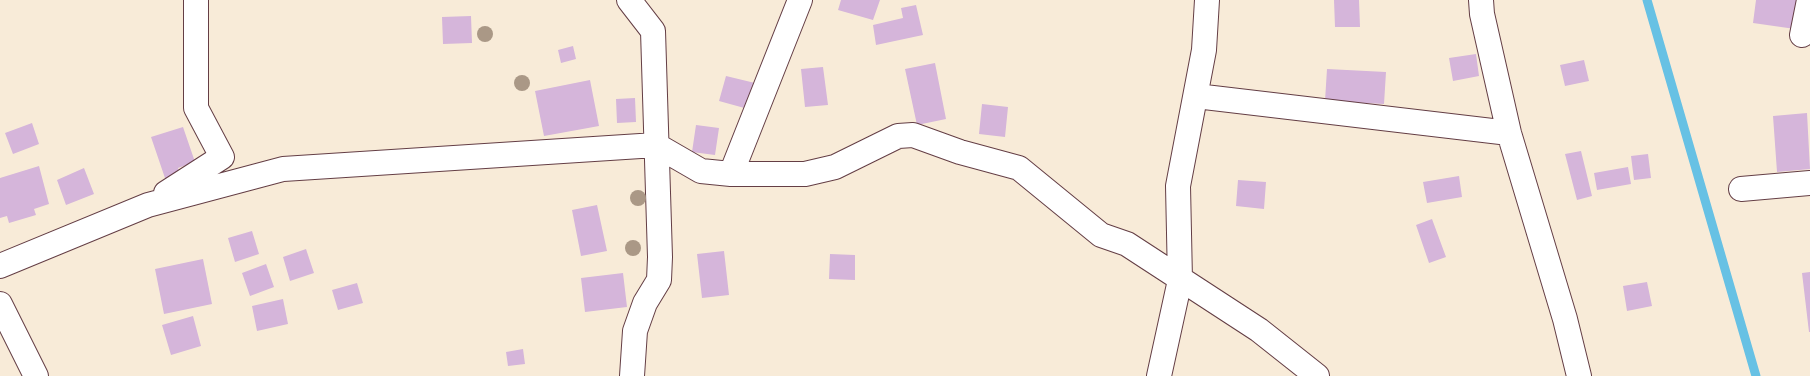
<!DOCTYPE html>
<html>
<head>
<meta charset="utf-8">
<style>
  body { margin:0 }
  canvas { display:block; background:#f8ebd8 }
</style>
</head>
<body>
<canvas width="1810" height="376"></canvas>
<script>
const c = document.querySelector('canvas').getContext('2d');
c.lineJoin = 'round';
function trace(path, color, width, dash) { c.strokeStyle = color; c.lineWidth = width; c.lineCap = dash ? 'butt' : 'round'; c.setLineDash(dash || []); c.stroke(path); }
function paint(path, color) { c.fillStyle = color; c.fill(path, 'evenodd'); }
const stream = new Path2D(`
  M 1647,0 L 1756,376`);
const building = new Path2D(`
  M 841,0 L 880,0 L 873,20 L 838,10 Z
  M 1334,0 L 1359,0 L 1360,27 L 1335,27 Z
  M 1756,0 L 1799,0 L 1795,29 L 1753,23 Z
  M 916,5 L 923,35 L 876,45 L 873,25 L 903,18 L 901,8 Z
  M 471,16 L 472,43 L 443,44 L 442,17 Z
  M 573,46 L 576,59 L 561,63 L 558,50 Z
  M 1476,54 L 1479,76 L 1453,81 L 1449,58 Z
  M 1584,60 L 1589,81 L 1565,86 L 1560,65 Z
  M 935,63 L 946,119 L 917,125 L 905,69 Z
  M 823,67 L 828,105 L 805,107 L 801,69 Z
  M 1327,69 L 1386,72 L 1384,104 L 1325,101 Z
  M 726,76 L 755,83 L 748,109 L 719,101 Z
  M 590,80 L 599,126 L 544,136 L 535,91 Z
  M 635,98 L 636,122 L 617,123 L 616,99 Z
  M 982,104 L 1008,107 L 1005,137 L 979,134 Z
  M 1807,113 L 1810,169 L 1777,172 L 1773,116 Z
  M 32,123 L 39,144 L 13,154 L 5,133 Z
  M 696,125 L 719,128 L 715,155 L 692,152 Z
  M 183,127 L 195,162 L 178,168 L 181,176 L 166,181 L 151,137 Z
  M 1581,151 L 1592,196 L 1577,200 L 1565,154 Z
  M 1648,154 L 1651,178 L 1634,180 L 1631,156 Z
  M 39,166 L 49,204 L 34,209 L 36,215 L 9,223 L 7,216 L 0,218 L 0,178 Z
  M 1628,167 L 1631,184 L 1597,190 L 1594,173 Z
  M 84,168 L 94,194 L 66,205 L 57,180 Z
  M 1459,176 L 1462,197 L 1427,203 L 1423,182 Z
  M 1238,180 L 1266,182 L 1264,209 L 1236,206 Z
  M 597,205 L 607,251 L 581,256 L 572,210 Z
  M 1432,219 L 1446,257 L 1429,263 L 1416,225 Z
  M 252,231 L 259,254 L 235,262 L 228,238 Z
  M 306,249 L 314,273 L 290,281 L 283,257 Z
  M 724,251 L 729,295 L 702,298 L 697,254 Z
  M 830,254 L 855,255 L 855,280 L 829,279 Z
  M 203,259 L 212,304 L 164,314 L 155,269 Z
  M 266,264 L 274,287 L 250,296 L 242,273 Z
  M 1810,272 L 1810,332 L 1809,332 L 1802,273 Z
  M 623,273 L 627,307 L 585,312 L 581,278 Z
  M 1647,282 L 1652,306 L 1627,311 L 1623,286 Z
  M 357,283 L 363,303 L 338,310 L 332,290 Z
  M 283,299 L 288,324 L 257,331 L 252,306 Z
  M 193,316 L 201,346 L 171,355 L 162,325 Z
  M 523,349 L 525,364 L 508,366 L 506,352 Z`);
const street = new Path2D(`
  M 629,0 L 653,31 L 660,257 L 659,280 L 645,303 L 635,331 L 632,376
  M 1481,0 L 1482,14 L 1509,133 L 1565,319 L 1579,376
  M 1802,35 L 1809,0
  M 1196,96 L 1509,133
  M 731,174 L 800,0
  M 1741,189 L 1810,183
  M 166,193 L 222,157 L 196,108 L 196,0
  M 0,266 L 148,205 L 283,169 L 656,145 L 701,171 L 731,174 L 805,174 L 835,167 L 898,136 L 913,135 L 960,152 L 1019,168 L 1101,235 L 1127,244 L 1259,330 L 1317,376
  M 0,304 L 36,376
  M 1159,376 L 1180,280 L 1178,186 L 1204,50 L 1207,0`);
const trees = [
  [485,34],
  [522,83],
  [638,198],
  [633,248]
];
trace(stream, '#67c1e4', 9);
paint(building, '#d5b5da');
trace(street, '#643e45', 26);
trace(street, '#fff', 24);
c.fillStyle = '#aa9886';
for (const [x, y] of trees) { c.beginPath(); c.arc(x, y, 8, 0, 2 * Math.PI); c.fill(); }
</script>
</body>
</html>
